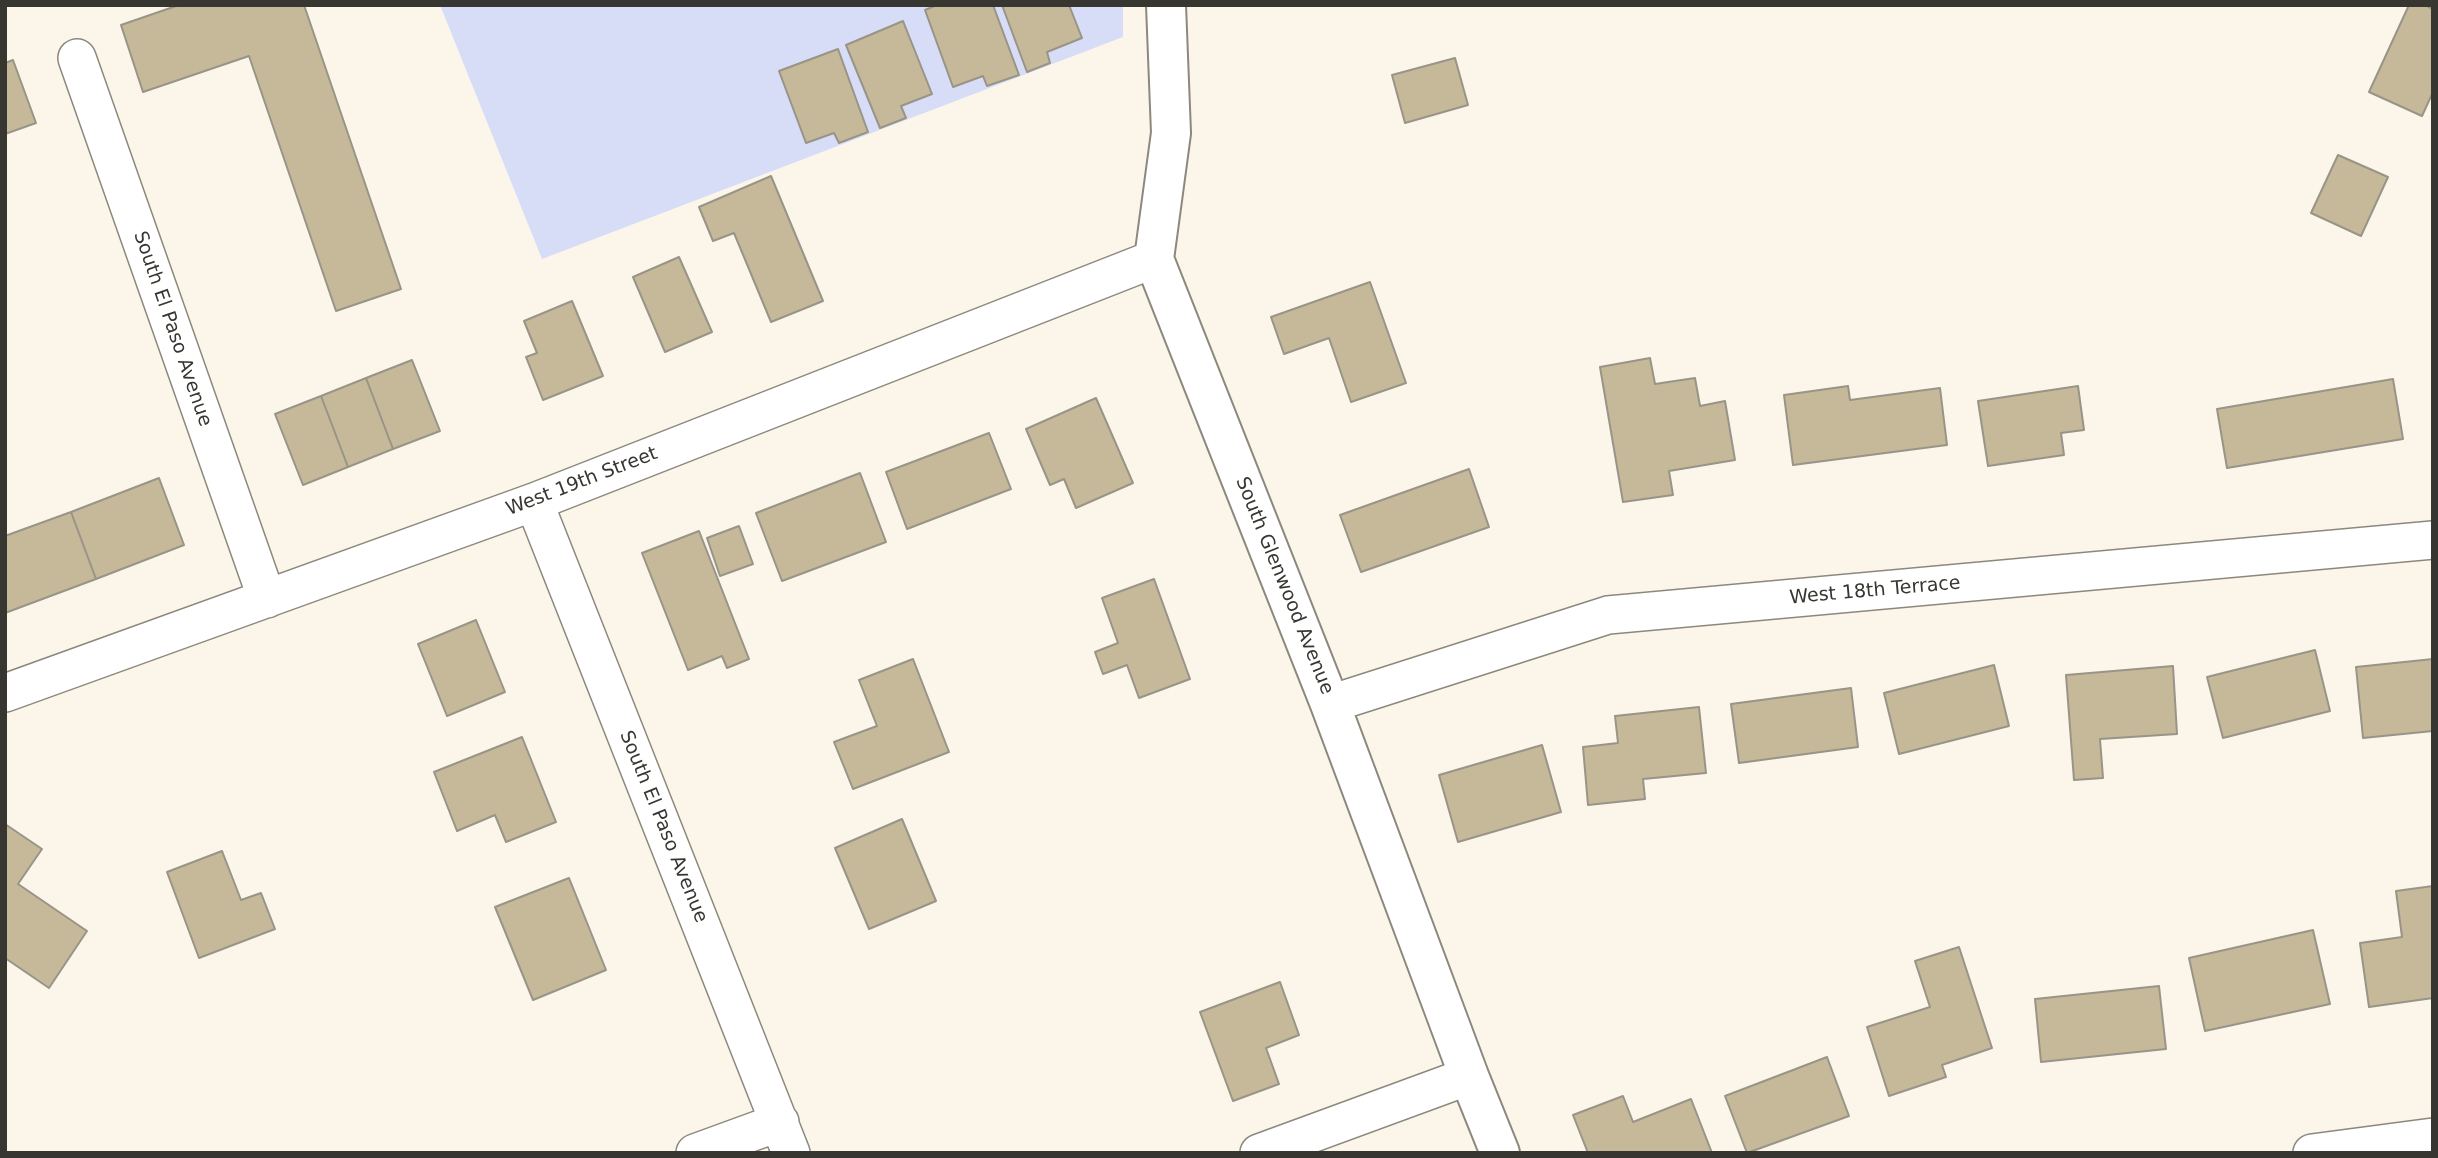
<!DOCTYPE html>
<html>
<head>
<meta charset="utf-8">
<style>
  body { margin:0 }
  #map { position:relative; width:2438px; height:1158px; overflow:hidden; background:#fbf6e9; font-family:"DejaVu Sans",sans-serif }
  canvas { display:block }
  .frame { position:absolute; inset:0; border:7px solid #383631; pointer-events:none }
</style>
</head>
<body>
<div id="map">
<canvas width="2438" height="1158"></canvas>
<div class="frame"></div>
</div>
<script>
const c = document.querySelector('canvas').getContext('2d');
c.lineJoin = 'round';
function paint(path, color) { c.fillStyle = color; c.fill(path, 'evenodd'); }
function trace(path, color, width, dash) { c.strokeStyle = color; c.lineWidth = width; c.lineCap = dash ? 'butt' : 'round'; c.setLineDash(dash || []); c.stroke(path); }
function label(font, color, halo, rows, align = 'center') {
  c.font = font + ' "DejaVu Sans",sans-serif'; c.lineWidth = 5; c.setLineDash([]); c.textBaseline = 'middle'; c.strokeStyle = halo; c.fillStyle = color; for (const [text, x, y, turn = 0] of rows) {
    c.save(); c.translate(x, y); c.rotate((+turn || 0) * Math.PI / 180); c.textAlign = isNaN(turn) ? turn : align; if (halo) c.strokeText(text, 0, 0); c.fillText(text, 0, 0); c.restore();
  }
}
const green = new Path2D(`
  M 440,5 L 1123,5 L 1123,37 L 542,259 Z`);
const building = new Path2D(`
  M 179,5 L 304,5 L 401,289 L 336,311 L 249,56 L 143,92 L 121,25 Z
  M 937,5 L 993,5 L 1019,75 L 987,86 L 983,76 L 953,87 L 925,10 Z
  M 1002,5 L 1069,5 L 1082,38 L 1047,52 L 1050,63 L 1027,72 Z
  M 2409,5 L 2425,5 L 2433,9 L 2433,92 L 2422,116 L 2369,92 Z
  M 903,21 L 932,94 L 901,106 L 906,118 L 880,128 L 846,45 Z
  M 838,49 L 868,132 L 839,143 L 834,133 L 806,143 L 779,71 Z
  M 1455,58 L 1468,105 L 1405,123 L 1392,75 Z
  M 13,60 L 36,123 L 5,134 L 5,63 Z
  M 2338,155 L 2388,177 L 2361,236 L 2311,213 Z
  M 771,176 L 823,301 L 771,322 L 734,233 L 713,241 L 699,207 Z
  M 679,257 L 712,332 L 665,352 L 633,277 Z
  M 1370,282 L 1406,383 L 1351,402 L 1329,338 L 1284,354 L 1271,317 Z
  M 572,301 L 603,376 L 543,400 L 526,357 L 537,353 L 524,321 Z
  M 1650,358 L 1655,384 L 1695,378 L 1700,406 L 1725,401 L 1735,460 L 1669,471 L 1673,495 L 1623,502 L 1600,367 Z
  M 412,360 L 440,431 L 393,449 L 366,378 Z
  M 366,378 L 393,449 L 348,467 L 321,396 Z
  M 2393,379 L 2403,439 L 2227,468 L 2217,409 Z
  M 1848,386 L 1850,400 L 1940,388 L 1947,445 L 1793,465 L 1784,395 Z
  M 2078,386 L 2084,430 L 2061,433 L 2064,455 L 1988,466 L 1978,401 Z
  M 321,396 L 348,467 L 303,485 L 275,414 Z
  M 1096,398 L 1133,483 L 1076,508 L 1064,479 L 1050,485 L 1026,429 Z
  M 989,433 L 1011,489 L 907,529 L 886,472 Z
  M 1469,469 L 1489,527 L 1361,572 L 1340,515 Z
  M 860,473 L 886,542 L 782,581 L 756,513 Z
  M 159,478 L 184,545 L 96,579 L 71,512 Z
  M 71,512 L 96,579 L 5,613 L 5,536 Z
  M 739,526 L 753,564 L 720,576 L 707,538 Z
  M 699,531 L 749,659 L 727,668 L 722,656 L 688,670 L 642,553 Z
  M 1154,579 L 1190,679 L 1139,698 L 1127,665 L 1103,674 L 1095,652 L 1118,643 L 1102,598 Z
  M 476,620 L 505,692 L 447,716 L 418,644 Z
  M 2315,650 L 2330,711 L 2223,738 L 2207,677 Z
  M 913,659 L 949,752 L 853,789 L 834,742 L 877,726 L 859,680 Z
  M 2433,659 L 2433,731 L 2363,738 L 2356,667 Z
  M 1994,665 L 2009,726 L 1899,754 L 1884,693 Z
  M 2173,666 L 2177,734 L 2100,739 L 2103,778 L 2074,780 L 2066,675 Z
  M 1851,688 L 1858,747 L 1739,763 L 1731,704 Z
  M 1699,707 L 1706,773 L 1643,779 L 1645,799 L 1588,805 L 1583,747 L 1618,743 L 1615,716 Z
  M 522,737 L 556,822 L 506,842 L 495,815 L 457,831 L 434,772 Z
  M 1542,745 L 1561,812 L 1458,842 L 1439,775 Z
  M 902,819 L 936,901 L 869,929 L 835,848 Z
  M 5,824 L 42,849 L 18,884 L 87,931 L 49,988 L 5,958 Z
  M 222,851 L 241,900 L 261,893 L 275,929 L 199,958 L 167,872 Z
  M 569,878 L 606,970 L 533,1000 L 495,907 Z
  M 2433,886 L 2433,998 L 2369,1007 L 2360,943 L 2402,937 L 2396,891 Z
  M 2313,930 L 2330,1004 L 2205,1031 L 2189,958 Z
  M 1959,947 L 1992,1048 L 1942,1065 L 1946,1077 L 1889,1096 L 1867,1027 L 1930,1007 L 1915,961 Z
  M 1280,982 L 1299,1035 L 1266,1048 L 1279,1084 L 1233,1101 L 1200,1012 Z
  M 2159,986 L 2166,1049 L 2041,1062 L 2035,999 Z
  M 1827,1057 L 1849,1116 L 1747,1153 L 1725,1096 Z
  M 1623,1096 L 1633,1122 L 1691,1099 L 1712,1153 L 1588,1153 L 1573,1115 Z`);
const street = new Path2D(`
  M 77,58 L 267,599
  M 534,502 L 791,1153
  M 5,693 L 534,502 L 1154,259
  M 1330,704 L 1608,615 L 2433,540
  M 695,1153 L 780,1122
  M 1259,1153 L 1469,1076
  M 2312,1153 L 2433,1137`);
const secondary = new Path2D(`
  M 1166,5 L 1171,133 L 1154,259 L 1330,704 L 1469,1076 L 1500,1153`);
const streetNames = [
  ["South El Paso Avenue",172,329,71],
  ["West 19th Street",582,482,-21],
  ["South Glenwood Avenue",1284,586,68],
  ["West 18th Terrace",1875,591,-5],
  ["South El Paso Avenue",663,827,68]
];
paint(green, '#d7ddf7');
paint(building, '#c6b999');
trace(building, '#999488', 2);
trace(street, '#8d887d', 40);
trace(secondary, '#8d887d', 42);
trace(street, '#fff', 37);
trace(secondary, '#fff', 38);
label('19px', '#383631', '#fff', streetNames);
</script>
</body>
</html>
